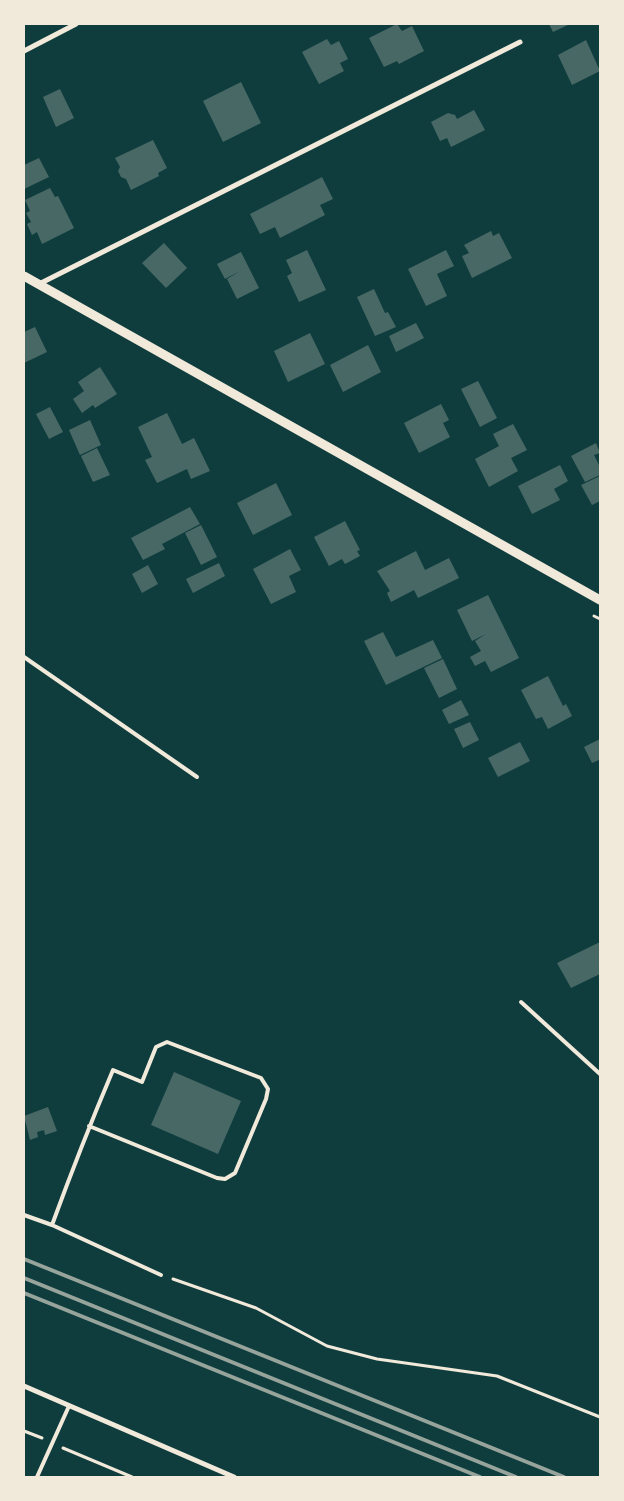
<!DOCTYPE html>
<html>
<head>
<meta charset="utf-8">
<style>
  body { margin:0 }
  #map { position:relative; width:624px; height:1501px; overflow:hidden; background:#0f3d3e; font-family:"Fira Sans Condensed",sans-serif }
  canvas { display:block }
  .frame { position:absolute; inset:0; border:25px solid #f1e9da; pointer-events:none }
</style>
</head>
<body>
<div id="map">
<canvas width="624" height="1501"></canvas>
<div class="frame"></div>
</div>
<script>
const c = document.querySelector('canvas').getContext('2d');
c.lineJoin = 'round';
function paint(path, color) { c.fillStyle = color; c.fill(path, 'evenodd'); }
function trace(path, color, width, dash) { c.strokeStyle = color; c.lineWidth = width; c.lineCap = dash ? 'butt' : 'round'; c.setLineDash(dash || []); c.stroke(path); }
const building = new Path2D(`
  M 397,24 L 402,31 L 412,26 L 424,51 L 399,64 L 397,61 L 384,67 L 369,38 Z
  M 549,24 L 570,24 L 553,32 Z
  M 327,39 L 331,45 L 339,41 L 348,59 L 340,63 L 344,71 L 319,84 L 302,52 Z
  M 586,40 L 600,71 L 572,85 L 558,55 Z
  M 241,82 L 261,123 L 223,142 L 203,101 Z
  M 60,89 L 74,118 L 56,127 L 43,97 Z
  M 474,110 L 485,130 L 451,147 L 447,138 L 440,141 L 431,122 L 448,113 L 455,115 L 457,119 Z
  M 153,140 L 167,168 L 158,173 L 159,176 L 131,190 L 126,179 L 121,177 L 118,171 L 120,167 L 115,158 Z
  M 39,158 L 49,177 L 24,189 L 24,165 Z
  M 322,177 L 333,199 L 320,205 L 325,215 L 280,238 L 275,227 L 260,234 L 250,214 Z
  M 50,188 L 55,197 L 58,196 L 74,228 L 42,244 L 37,232 L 32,235 L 27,224 L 31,222 L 26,213 L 30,211 L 25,200 Z
  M 491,231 L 493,236 L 499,233 L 512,258 L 472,278 L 462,256 L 469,253 L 464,245 Z
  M 164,243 L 187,268 L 166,288 L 142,263 Z
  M 307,250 L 326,290 L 299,302 L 287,276 L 292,273 L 286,260 Z
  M 446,250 L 454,266 L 437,274 L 447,296 L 426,306 L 408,269 Z
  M 241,252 L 259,288 L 237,299 L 227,279 L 240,271 L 225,279 L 217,264 Z
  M 374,289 L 385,313 L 388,312 L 396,327 L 375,336 L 357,297 Z
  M 416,323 L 424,338 L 396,352 L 389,336 Z
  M 35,327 L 47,352 L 24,363 L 24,332 Z
  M 310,333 L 325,364 L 288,382 L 274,351 Z
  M 368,345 L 381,372 L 343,392 L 330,365 Z
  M 100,367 L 117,394 L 95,408 L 93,405 L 82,413 L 73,399 L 84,391 L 78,382 Z
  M 478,381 L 497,418 L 480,427 L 461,389 Z
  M 441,404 L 449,420 L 443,423 L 450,437 L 419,453 L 404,423 Z
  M 50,407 L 63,432 L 49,439 L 36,414 Z
  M 167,413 L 182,444 L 194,438 L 210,471 L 191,479 L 187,469 L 157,483 L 145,460 L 152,457 L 138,427 Z
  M 90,420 L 101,445 L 80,455 L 69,430 Z
  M 513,424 L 527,450 L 511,458 L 518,471 L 489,487 L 475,459 L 499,446 L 493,434 Z
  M 596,443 L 600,453 L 594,455 L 600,467 L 600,475 L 585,482 L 571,456 Z
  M 97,448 L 110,475 L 93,482 L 81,456 Z
  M 560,465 L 568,481 L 554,489 L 560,500 L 532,514 L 518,486 Z
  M 600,476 L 600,501 L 592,505 L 581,485 Z
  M 276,483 L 292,515 L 253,535 L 237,503 Z
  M 190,507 L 200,524 L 162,544 L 165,549 L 143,560 L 131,538 Z
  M 345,521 L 360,550 L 357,551 L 360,556 L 345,564 L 342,559 L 329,566 L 314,537 Z
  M 201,525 L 217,557 L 201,565 L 185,533 Z
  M 290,549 L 301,570 L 289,576 L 296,592 L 271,604 L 253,569 Z
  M 416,551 L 425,570 L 449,558 L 459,578 L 418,598 L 414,590 L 391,602 L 387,593 L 390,591 L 377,571 Z
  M 219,563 L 225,576 L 193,593 L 186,579 Z
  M 148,565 L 158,584 L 142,593 L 132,574 Z
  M 488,595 L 519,658 L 491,672 L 485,661 L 475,666 L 470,657 L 481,651 L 475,641 L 486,634 L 472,641 L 457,610 Z
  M 383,632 L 396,657 L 433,640 L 442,658 L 386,685 L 364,641 Z
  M 443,659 L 457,689 L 439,698 L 424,668 Z
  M 548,676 L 563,706 L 566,704 L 572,716 L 548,729 L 542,717 L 536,719 L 521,690 Z
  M 461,700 L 469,715 L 449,724 L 442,710 Z
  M 470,722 L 479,740 L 463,748 L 454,729 Z
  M 600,739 L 600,763 L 599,760 L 592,763 L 584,747 Z
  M 520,742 L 530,761 L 498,777 L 488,758 Z
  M 600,942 L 600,974 L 571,988 L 557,963 Z
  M 174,1072 L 241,1101 L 218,1154 L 151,1125 Z
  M 48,1107 L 57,1131 L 45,1135 L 44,1130 L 37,1132 L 38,1137 L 30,1140 L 24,1116 Z`);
const path = new Path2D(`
  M 594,616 L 600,619
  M 173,1279 L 256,1308 L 327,1346 L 377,1359 L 497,1376 L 600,1417
  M 24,1431 L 42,1438
  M 63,1448 L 132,1477`);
const service = new Path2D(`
  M 24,657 L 197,777
  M 521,1002 L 600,1074
  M 24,1215 L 52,1225 L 161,1275
  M 52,1225 C 71,1173 91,1122 113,1070 L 142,1082 L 156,1047 L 167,1042 L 261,1078 L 268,1089 L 266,1099 L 235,1173 L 225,1179 L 217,1178 L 89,1126
  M 37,1477 L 69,1406`);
const minor = new Path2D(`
  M 24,51 L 76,24
  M 39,284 L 520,42
  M 24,1386 L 234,1477`);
const tertiary = new Path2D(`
  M 24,276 L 600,600`);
const rail = new Path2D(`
  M 24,1259 L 564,1477
  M 24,1278 L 516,1477
  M 24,1293 L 480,1477`);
paint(building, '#486865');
trace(path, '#f1e9da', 3);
trace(service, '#f1e9da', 4);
trace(minor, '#f1e9da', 5);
trace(tertiary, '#f1e9da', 9);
trace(rail, '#97a49c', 4);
</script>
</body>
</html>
